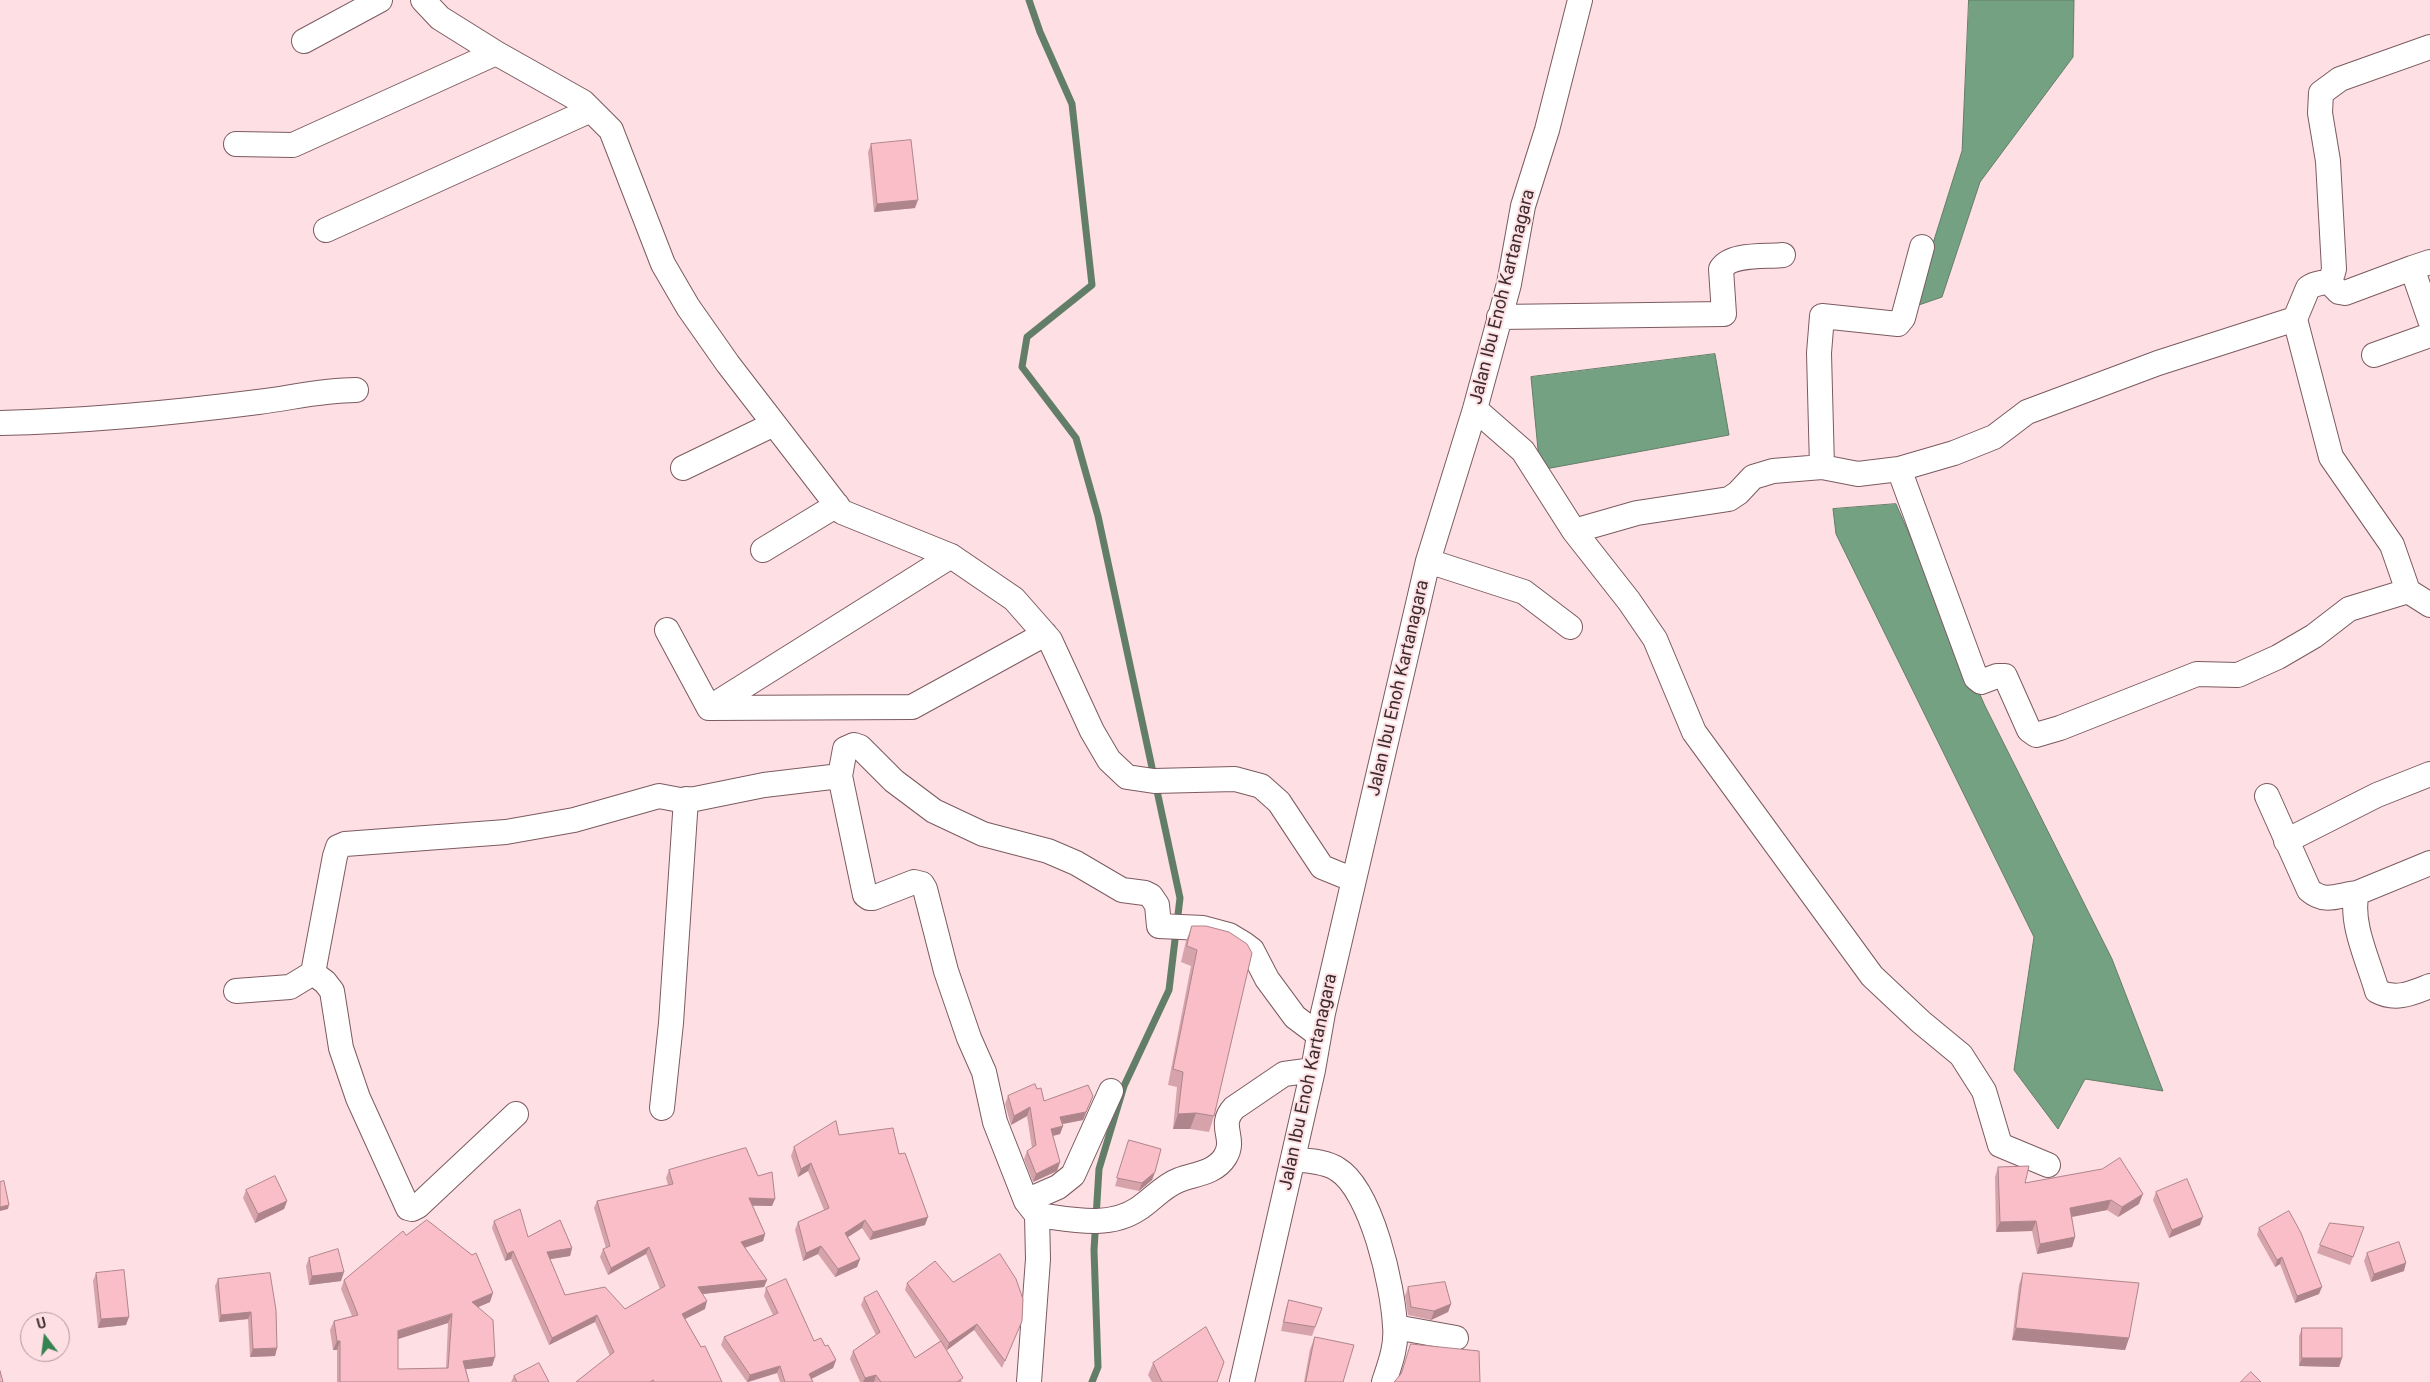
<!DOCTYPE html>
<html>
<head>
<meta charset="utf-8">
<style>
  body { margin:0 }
  #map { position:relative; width:2430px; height:1382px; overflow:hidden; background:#fedfe3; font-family:Roboto,sans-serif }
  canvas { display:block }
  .north { position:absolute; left:20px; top:1312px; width:50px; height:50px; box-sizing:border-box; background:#fedfe3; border:1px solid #b0989b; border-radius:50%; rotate:345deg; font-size:14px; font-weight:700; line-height:20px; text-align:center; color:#3c2d2f }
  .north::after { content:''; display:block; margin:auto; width:18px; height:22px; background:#368352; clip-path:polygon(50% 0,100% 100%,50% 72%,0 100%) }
</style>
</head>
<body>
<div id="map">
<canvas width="2430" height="1382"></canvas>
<div class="north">U</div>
</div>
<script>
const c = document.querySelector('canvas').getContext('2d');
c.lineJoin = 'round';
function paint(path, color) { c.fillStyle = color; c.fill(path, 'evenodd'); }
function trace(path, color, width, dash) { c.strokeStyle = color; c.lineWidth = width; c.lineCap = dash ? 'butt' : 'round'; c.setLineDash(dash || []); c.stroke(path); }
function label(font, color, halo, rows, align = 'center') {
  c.font = font + ' Roboto,sans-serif'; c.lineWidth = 4; c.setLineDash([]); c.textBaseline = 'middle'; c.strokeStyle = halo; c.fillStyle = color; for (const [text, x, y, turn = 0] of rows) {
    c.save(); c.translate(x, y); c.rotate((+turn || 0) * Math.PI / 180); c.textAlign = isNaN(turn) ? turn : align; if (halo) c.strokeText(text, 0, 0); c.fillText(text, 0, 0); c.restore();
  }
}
const water = new Path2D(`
  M 1969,0 L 2074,0 L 2073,57 L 1980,182 L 1942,297 L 1913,307 L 1962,151 Z
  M 1715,354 L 1729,435 L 1540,470 L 1531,377 Z
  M 1896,504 L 1985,706 L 2112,959 L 2163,1091 L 2085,1079 L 2058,1129 L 2014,1070 L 2034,937 L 1836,534 L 1833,509 Z`);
const stream = new Path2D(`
  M 1029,0 L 1040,32 L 1072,104 L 1092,285 L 1027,337 L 1022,367 L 1076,438 L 1098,516 L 1180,898 L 1169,990 L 1124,1086 L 1099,1169 L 1094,1250 L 1098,1367 L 1092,1382`);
const minor = new Path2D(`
  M 423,0 L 440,18 L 496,53 L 583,102 L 611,130 L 663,264 L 688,307 L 728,364 L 842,512 L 951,556 L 1014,599 L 1050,640 L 1092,731 L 1109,760 L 1127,777 L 1154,781 L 1235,779 L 1261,786 L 1279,802 L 1322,867 L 1354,880
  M 304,41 L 380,0
  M 2430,47 L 2340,79 L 2321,93 L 2320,113 L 2328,161 L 2334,269 C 2330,289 2321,278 2308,288 L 2295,319 L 2331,457 L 2392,545 L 2408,591 L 2430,605
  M 236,144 L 293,145 L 496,53
  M 326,230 L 591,110
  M 2430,262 L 2412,268 L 2430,320
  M 2329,282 L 2339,292 L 2345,293 L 2412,268
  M 1499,317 L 1724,314 L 1721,269 C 1731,253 1765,257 1783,255
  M 2374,355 L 2430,335
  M 1475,409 L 1523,451 L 1574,531 L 1629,601 L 1655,639 L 1694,732 L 1872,976 L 1921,1022 L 1961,1055 L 1984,1091 L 2000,1145 L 2048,1165
  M 0,423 C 86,421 172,413 258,402 C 291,398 322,390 356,390
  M 1822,467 L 1819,353 L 1822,316 L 1898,324 L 1903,318 L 1922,247
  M 683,468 L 774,424
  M 1899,469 L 1976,678 L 1981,682 L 1997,676 L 2005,676 L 2029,730 L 2036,735 L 2060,728 L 2197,674 L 2238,675 L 2278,657 L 2314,636 L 2349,609 L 2408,591
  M 1574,531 L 1637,513 L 1729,499 L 1738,493 L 1753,477 L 1773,471 L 1822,467 L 1858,474 L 1899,469 L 1954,453 L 1994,437 L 2027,412 L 2158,363 L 2295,319
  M 763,550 L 837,505
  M 951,556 L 709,708 L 912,707 L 1045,634
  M 1428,561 L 1524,592 L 1570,627
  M 667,630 L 709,708
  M 840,776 L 865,895 L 869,898 L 873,898 L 914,882 L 922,884 L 925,889 L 946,971 L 969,1038 L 984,1072 L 995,1122 L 1026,1201 L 1037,1215 C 1070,1219 1108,1229 1138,1209 C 1152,1200 1163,1186 1179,1180 C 1195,1174 1215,1173 1225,1157 C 1237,1138 1217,1126 1234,1108 L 1284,1074 L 1313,1070
  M 2267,796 L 2309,890 C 2325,904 2338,895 2357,893
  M 2286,841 L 2377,795 L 2430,774
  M 2430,863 L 2357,893 C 2349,922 2369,962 2377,991 C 2396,1001 2412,993 2430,986
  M 313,973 L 325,982 L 332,991 L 341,1048 L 358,1098 L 408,1208 L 412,1209 L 418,1206 L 516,1114
  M 236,991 L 290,987 L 313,973 L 335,856 L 338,847 L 345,844 L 506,832 L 574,820 L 659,796 L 680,800 L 695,799 L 764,785 L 840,776 L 845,749 L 854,745 L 860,747 L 894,781 L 934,811 L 983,834 L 1048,851 L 1076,863 L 1122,890 L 1145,893 L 1151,896 L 1157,905 L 1159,926 L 1203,928 L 1229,935 L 1244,944 L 1252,950 L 1267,979 L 1295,1017 L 1319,1035
  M 662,1108 L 671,1023 L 686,799
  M 1293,1159 C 1307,1161 1325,1161 1337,1169 C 1372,1190 1393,1287 1395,1326 C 1397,1346 1390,1364 1384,1382
  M 1026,1201 L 1058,1187 L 1073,1175 L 1111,1091
  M 1395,1327 L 1456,1338
  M 1029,1382 L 1038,1259 L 1037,1215
  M 1242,1382 L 1313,1070 L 1323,1013 L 1428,561 L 1475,409 L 1509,284 L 1523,206 L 1547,130 L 1580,0`);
const wall = new Path2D(`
  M 871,144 L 915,208 L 874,212 L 868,152 Z
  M 1192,926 L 1206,926 L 1214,1116 L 1209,1132 L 1190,1129 L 1173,1129 L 1177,1087 L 1168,1085 L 1191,966 L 1181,962 L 1186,941 Z
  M 1037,1089 L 1044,1101 L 1093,1096 L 1083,1120 L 1063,1124 L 1063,1126 L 1060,1134 L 1053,1136 L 1060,1162 L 1057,1171 L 1033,1182 L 1024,1159 L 1027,1151 L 1032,1148 L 1027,1116 L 1011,1125 L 1005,1104 L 1008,1096 Z
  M 839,1135 L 899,1154 L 925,1225 L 870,1240 L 862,1228 L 848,1237 L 860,1259 L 857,1267 L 835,1277 L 818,1254 L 803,1261 L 795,1230 L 798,1222 L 824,1210 L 808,1171 L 798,1177 L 791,1156 L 794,1147 Z
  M 1129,1140 L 1155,1172 L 1152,1180 L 1139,1191 L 1115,1186 Z
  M 1998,1167 L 2025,1183 L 2139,1204 L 2118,1217 L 2107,1210 L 2072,1217 L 2075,1237 L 2072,1247 L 2037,1254 L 2032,1231 L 1996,1232 L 1995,1177 Z
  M 669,1170 L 758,1176 L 772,1206 L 753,1206 L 765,1234 L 763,1241 L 745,1248 L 767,1280 L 764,1287 L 702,1294 L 705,1309 L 685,1319 L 722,1382 L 576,1382 L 610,1356 L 595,1322 L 549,1345 L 511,1259 L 505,1261 L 492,1228 L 494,1221 L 528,1237 L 572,1248 L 570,1256 L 550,1259 L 565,1295 L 625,1309 L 660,1289 L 646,1254 L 608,1275 L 600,1257 L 603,1249 L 606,1248 L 594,1208 L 597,1201 L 668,1185 L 666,1178 Z
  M 246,1190 L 287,1201 L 284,1209 L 255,1223 L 243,1198 Z
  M 2156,1192 L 2200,1225 L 2169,1238 L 2153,1200 Z
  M 2364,1227 L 2350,1265 L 2317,1253 L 2320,1245 Z
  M 2259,1228 L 2319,1294 L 2295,1303 L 2280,1264 L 2275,1267 L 2257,1235 Z
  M 406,1235 L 490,1302 L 478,1307 L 495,1357 L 492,1366 L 466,1369 L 469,1382 L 337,1382 L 337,1350 L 333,1350 L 330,1330 L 334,1321 L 352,1316 L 341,1289 L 344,1280 ZM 448,1323 L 446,1368 L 398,1369 L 398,1339 Z
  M 2367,1253 L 2404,1271 L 2371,1282 L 2364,1261 Z
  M 309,1258 L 341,1281 L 309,1285 L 306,1266 Z
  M 96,1273 L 126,1325 L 98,1328 L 93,1281 Z
  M 2023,1273 L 2129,1338 L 2125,1350 L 2012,1340 L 2019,1285 Z
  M 218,1279 L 276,1310 L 277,1348 L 275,1356 L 250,1357 L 248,1319 L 219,1322 L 215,1286 Z
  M 953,1282 L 1019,1328 L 1002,1368 L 974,1330 L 947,1350 L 943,1344 L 962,1382 L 860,1382 L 850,1359 L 853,1351 L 876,1335 L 861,1305 L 864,1298 L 915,1358 L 940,1341 L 905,1290 L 907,1283 Z
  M 1408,1287 L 1451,1304 L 1448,1312 L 1431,1320 L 1408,1315 L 1405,1296 Z
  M 766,1288 L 814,1341 L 825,1346 L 836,1360 L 833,1368 L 811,1379 L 813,1382 L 780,1382 L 777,1373 L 749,1382 L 747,1382 L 721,1345 L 724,1337 L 773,1315 L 764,1296 Z
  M 1289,1300 L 1322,1308 L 1312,1336 L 1281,1331 L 1286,1308 Z
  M 2302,1328 L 2342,1358 L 2339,1367 L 2299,1366 L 2299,1336 Z
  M 1315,1337 L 1343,1382 L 1304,1382 L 1310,1349 Z
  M 1153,1363 L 1217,1382 L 1152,1382 L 1148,1375 Z
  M 514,1376 L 549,1382 L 511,1382 Z`);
const shadedWall = new Path2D(`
  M 918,200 L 915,208 L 874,212 L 877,204 Z
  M 1093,1096 L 1083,1120 L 1057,1125 L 1060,1117 Z
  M 1030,1107 L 1027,1116 L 1011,1125 L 1014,1116 Z
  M 1196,1113 L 1190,1129 L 1173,1129 L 1178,1114 Z
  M 1063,1126 L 1060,1134 L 1048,1137 L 1051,1129 Z
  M 1060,1162 L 1057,1171 L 1033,1182 L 1036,1174 Z
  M 811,1163 L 808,1171 L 798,1177 L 801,1169 Z
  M 1155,1172 L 1152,1180 L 1139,1191 L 1142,1183 Z
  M 2143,1194 L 2139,1204 L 2118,1217 L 2122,1207 Z
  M 749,1198 L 775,1199 L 772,1206 L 746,1205 Z
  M 2111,1200 L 2107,1210 L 2066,1218 L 2070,1208 Z
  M 287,1201 L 284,1209 L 255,1223 L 258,1214 Z
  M 9,1205 L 8,1209 L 0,1211 L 0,1207 Z
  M 928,1217 L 925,1225 L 870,1240 L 873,1232 Z
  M 2203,1217 L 2200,1225 L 2169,1238 L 2172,1230 Z
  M 865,1220 L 862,1228 L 842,1241 L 845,1233 Z
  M 2036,1221 L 2032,1231 L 1996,1232 L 2000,1222 Z
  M 765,1234 L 763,1241 L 738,1250 L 741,1242 Z
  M 2075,1237 L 2072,1247 L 2037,1254 L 2040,1244 Z
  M 821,1246 L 818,1254 L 803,1261 L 806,1253 Z
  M 649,1247 L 646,1254 L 608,1275 L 611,1268 Z
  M 572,1248 L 570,1256 L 545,1260 L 547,1252 Z
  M 513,1251 L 511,1259 L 505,1261 L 507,1254 Z
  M 2282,1257 L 2280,1264 L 2275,1267 L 2277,1260 Z
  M 860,1259 L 857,1267 L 835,1277 L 838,1269 Z
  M 2406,1263 L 2404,1271 L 2371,1282 L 2374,1274 Z
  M 344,1272 L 341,1281 L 309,1285 L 312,1276 Z
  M 767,1280 L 764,1287 L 695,1295 L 698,1287 Z
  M 2322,1287 L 2319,1294 L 2295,1303 L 2297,1296 Z
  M 493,1293 L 490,1302 L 469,1311 L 472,1302 Z
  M 707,1301 L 705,1309 L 679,1322 L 682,1314 Z
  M 1451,1304 L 1448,1312 L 1431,1320 L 1434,1311 Z
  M 251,1312 L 248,1319 L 219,1322 L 221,1315 Z
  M 452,1314 L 448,1323 L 395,1340 L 398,1331 Z
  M 597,1315 L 595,1322 L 549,1345 L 552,1338 Z
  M 129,1317 L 126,1325 L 98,1328 L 101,1319 Z
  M 977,1324 L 974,1330 L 947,1350 L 949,1343 Z
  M 2016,1328 L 2129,1338 L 2125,1350 L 2012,1340 Z
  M 337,1341 L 340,1341 L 337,1350 L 333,1350 Z
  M 277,1348 L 275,1356 L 250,1357 L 253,1349 Z
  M 495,1357 L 492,1366 L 460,1370 L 463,1361 Z
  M 2302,1358 L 2342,1358 L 2339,1367 L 2299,1366 Z
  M 836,1360 L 833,1368 L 807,1381 L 809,1374 Z
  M 780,1366 L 777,1373 L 747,1382 L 750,1375 Z
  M 876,1375 L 874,1382 L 863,1382 L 865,1378 Z`);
const building = new Path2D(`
  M 911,140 L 918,200 L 877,204 L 871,144 Z
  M 1192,926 L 1206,926 L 1229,932 L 1247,944 L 1252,953 L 1214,1116 L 1196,1113 L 1178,1114 L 1183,1072 L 1173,1069 L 1197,950 L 1187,946 Z
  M 1035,1084 L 1037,1089 L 1041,1088 L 1044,1101 L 1088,1085 L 1093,1096 L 1086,1112 L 1060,1117 L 1063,1126 L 1051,1129 L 1060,1162 L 1036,1174 L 1027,1151 L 1036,1145 L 1030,1107 L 1014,1116 L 1008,1096 Z
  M 836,1121 L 839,1135 L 893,1128 L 899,1154 L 905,1153 L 928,1217 L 873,1232 L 865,1220 L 845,1233 L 860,1259 L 838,1269 L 821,1246 L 806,1253 L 798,1222 L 829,1208 L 811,1163 L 801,1169 L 794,1147 Z
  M 1129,1140 L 1161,1149 L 1155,1172 L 1142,1183 L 1117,1178 Z
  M 746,1148 L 758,1176 L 772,1172 L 775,1199 L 749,1198 L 765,1234 L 741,1242 L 767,1280 L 698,1287 L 707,1301 L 682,1314 L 701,1347 L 705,1346 L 722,1382 L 654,1382 L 653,1380 L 650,1382 L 576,1382 L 614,1352 L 597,1315 L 552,1338 L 513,1251 L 507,1254 L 494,1221 L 520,1209 L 528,1237 L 560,1220 L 572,1248 L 547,1252 L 565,1295 L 605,1287 L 625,1309 L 665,1286 L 649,1247 L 611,1268 L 603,1249 L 610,1246 L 597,1201 L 673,1184 L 669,1170 Z
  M 2120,1158 L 2143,1194 L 2122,1207 L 2111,1200 L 2070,1208 L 2075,1237 L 2040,1244 L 2036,1221 L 2000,1222 L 1998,1167 L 2029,1166 L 2025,1183 L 2102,1169 Z
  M 275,1176 L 287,1201 L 258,1214 L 246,1190 Z
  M 2187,1179 L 2203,1217 L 2172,1230 L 2156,1192 Z
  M 4,1181 L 9,1205 L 0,1207 L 0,1182 Z
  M 2289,1211 L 2301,1233 L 2322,1287 L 2297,1296 L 2282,1257 L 2277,1260 L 2259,1228 Z
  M 427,1220 L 472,1255 L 476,1253 L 493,1293 L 472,1302 L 493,1320 L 495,1357 L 463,1361 L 469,1382 L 340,1382 L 340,1341 L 337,1341 L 334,1321 L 358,1315 L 344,1280 L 403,1231 L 406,1235 ZM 452,1314 L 448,1368 L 398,1369 L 398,1331 Z
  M 2330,1223 L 2364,1227 L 2353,1257 L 2320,1245 Z
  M 2399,1242 L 2406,1263 L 2374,1274 L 2367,1253 Z
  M 338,1249 L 344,1272 L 312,1276 L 309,1258 Z
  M 1000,1254 L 1016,1279 L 1023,1299 L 1022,1321 L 1005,1361 L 977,1324 L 949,1343 L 907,1283 L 935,1261 L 953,1282 Z
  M 124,1270 L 129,1317 L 101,1319 L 96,1273 Z
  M 270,1273 L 276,1310 L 277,1348 L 253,1349 L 251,1312 L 221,1315 L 218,1279 Z
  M 2023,1273 L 2139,1283 L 2129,1338 L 2016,1328 Z
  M 786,1279 L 814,1341 L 821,1338 L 825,1346 L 828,1345 L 836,1360 L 809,1374 L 813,1382 L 785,1382 L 780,1366 L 750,1375 L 724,1337 L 778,1313 L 766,1288 Z
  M 1445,1282 L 1451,1304 L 1434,1311 L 1411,1307 L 1408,1287 Z
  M 877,1291 L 915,1358 L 941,1341 L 963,1378 L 957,1382 L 881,1382 L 876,1375 L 865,1378 L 853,1351 L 880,1332 L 864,1298 Z
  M 1289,1300 L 1322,1308 L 1315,1327 L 1284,1322 Z
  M 1206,1327 L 1224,1362 L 1217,1382 L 1162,1382 L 1153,1363 Z
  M 2302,1328 L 2342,1328 L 2342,1358 L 2302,1358 Z
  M 1315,1337 L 1354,1345 L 1343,1382 L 1306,1382 Z
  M 1411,1344 L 1479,1351 L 1480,1382 L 1394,1382 L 1401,1374 Z
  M 539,1363 L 549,1382 L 517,1382 L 514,1376 Z
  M 0,1371 L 3,1382 L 0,1382 Z
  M 2251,1372 L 2261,1382 L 2241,1382 Z`);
const streetNames = [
  ["Jalan Ibu Enoh Kartanagara",1503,297,-76],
  ["Jalan Ibu Enoh Kartanagara",1399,688,-77],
  ["Jalan Ibu Enoh Kartanagara",1309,1082,-78]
];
paint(water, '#74a181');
trace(water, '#637e68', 1);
trace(stream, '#637e68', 7);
trace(minor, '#7b5b60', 26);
trace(minor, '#fff', 24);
paint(wall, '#d6a3ab');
paint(shadedWall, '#ae858b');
paint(building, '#f9bec7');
trace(building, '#ae858b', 1);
label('18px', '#3c2d2f', '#fedfe3', streetNames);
</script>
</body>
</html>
